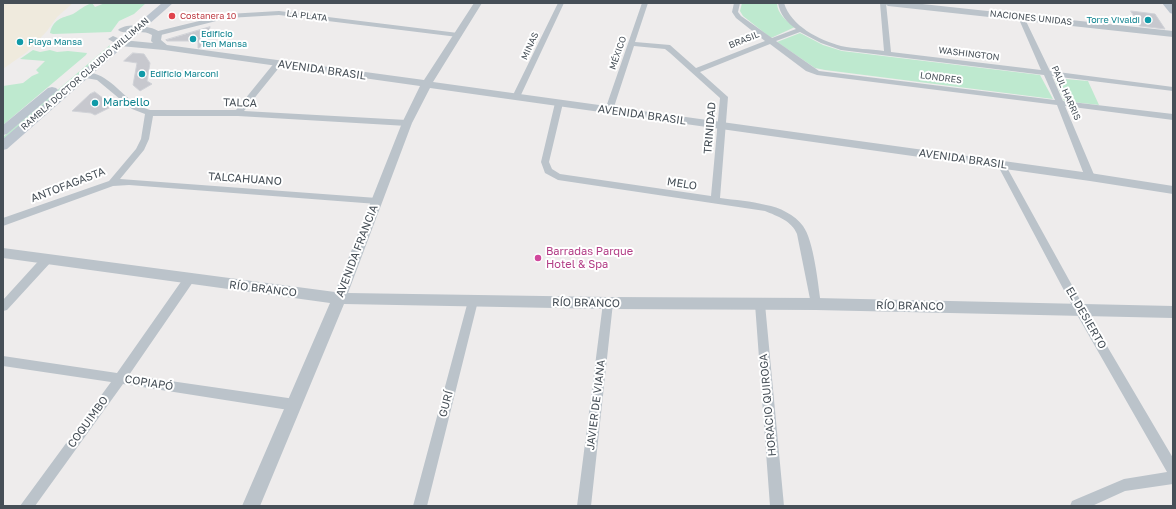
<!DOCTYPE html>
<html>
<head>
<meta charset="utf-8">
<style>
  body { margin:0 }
  #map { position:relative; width:1176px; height:509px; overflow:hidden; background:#eeecec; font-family:"Golos Text",sans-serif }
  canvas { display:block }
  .frame { position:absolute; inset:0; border:4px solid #464f57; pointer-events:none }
</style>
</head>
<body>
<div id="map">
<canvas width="1176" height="509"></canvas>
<div class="frame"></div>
</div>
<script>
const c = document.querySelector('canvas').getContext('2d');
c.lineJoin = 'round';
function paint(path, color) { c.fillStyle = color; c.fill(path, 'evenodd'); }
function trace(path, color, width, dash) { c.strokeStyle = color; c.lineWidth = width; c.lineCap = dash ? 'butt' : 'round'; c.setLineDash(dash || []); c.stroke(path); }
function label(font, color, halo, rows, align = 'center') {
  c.font = font + ' "Golos Text",sans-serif'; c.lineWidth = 4; c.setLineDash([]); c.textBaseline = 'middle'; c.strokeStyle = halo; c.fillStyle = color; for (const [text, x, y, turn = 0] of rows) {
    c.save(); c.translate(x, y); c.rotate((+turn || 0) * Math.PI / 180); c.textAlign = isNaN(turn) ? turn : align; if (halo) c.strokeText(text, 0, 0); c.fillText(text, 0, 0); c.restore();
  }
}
const green = new Path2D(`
  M 92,3 L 95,7 L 105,3 L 146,3 L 134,14 L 119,21 L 111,32 L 53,34 L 50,33 C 53,19 62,18 73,14 C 80,10 83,6 92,3 Z
  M 742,3 L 777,3 C 777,14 787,21 795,27 L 771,38 L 743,16 L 740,11 Z
  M 800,33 L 823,45 L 842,51 L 1040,75 L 1053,99 L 825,70 L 815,68 L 777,42 Z
  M 115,44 L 3,143 L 3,137 L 110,45 Z
  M 33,50 L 40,52 L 50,50 L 57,52 L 68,51 L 87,53 L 86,55 L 3,125 L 3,86 L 23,83 L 32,76 L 39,73 L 36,70 L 45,61 L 20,59 Z
  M 1054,78 L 1088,81 L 1099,105 L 1064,101 Z`);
const sand = new Path2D(`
  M 4,3 L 73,3 L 57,17 L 47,31 L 27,52 L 3,69 Z`);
const building = new Path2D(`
  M 1131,11 L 1155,14 L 1165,29 L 1140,26 Z
  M 210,27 L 206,42 L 199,48 L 198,48 L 198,41 L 167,41 L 166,40 Z
  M 133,53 L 144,54 L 150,63 L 147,81 L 152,84 L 140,91 L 133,85 L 137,63 L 124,61 Z
  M 95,92 L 113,106 L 95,115 L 91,113 L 72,111 L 90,94 Z`);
const minor = new Path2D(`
  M 558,3 L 564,3 L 520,97 L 516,99 L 513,99 L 512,97 Z
  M 642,3 L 648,3 L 635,42 L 670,45 L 696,68 L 765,41 L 736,18 L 732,12 L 734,3 L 740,3 L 738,12 L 741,16 L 772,38 L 796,29 C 786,22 780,14 778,3 L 784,3 C 791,26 819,40 841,46 C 855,49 870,49 884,51 L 880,3 L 886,3 L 891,52 L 1041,70 L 1018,17 L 1021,15 L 1024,17 L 1050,71 L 1173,87 L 1173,91 L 1052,76 L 1063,101 L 1173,114 L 1173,120 L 1065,106 L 1095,177 L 1090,180 L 1085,177 L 1057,105 L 817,75 L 806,71 L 770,44 L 700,72 L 728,97 L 720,198 C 735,200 751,201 766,205 C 779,207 795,215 803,226 C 814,241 818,284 821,304 L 820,307 L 816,308 L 812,307 L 811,304 L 797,234 C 792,221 777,216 765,211 L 558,180 L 545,173 L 541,162 L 555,103 L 559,100 L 563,103 L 549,162 L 552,169 L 560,174 L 711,196 L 720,98 L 670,53 L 665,49 L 634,46 L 613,110 L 609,113 L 605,110 ZM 800,32 L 821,43 L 841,50 L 1044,75 L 1055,100 L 819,71 L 776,41 Z
  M 279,11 L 458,33 L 462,35 L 458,37 L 279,15 L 228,18 L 157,36 L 153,34 L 154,32 L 228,14 Z
  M 275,62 L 281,62 L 282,64 L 244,111 L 407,120 L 411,123 L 407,126 L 238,116 L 153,116 L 149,139 L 144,150 L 120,179 L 377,198 L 382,201 L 380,203 L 377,204 L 129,185 L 113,186 L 3,226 L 3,218 L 109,181 L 136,149 L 141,139 L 145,114 L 132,109 L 97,80 L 80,77 L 80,73 C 106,68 119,95 139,105 C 142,107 146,109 150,110 L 236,110 Z
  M 1001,161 L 1005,164 L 1084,307 L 1173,458 L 1173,484 L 1125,491 L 1092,506 L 1070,506 L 1072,501 L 1124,479 L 1167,472 L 1076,313 L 997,164 Z
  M 47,255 L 51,256 L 52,259 L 51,262 L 7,310 L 3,311 L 3,300 L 43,256 Z
  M 189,275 L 193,276 L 194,279 L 193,282 L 129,375 L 295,399 L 299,401 L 301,405 L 299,409 L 295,411 L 123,384 L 35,506 L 20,506 L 111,382 L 3,366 L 3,356 L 117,373 L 185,276 Z
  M 473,297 L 477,298 L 478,301 L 427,506 L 413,506 L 468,301 L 469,298 Z
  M 608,299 L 612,300 L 613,303 L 591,506 L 577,506 L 603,303 L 604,300 Z
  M 760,300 L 764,301 L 765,304 L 784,506 L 770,506 L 755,304 L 756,301 Z`);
const tertiary = new Path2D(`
  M 474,3 L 482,3 L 433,82 L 1090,173 L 1173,186 L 1173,194 L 1090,181 L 430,88 L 412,123 L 348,293 L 608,297 L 816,298 L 1173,306 L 1173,318 L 816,310 L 608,309 L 344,304 L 260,506 L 242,506 L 330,303 L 3,258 L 3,248 L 335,292 L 402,123 L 420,86 L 164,50 L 120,46 L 108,39 L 113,36 L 122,40 L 153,43 L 151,41 L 152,35 C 141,28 126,36 118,30 C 126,22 152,26 160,32 L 162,34 L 161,40 L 167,45 L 424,80 Z
  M 884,3 L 913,3 L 1173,31 L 1173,37 L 888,6 Z`);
const secondary = new Path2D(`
  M 162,3 L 173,3 L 7,149 L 3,150 L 3,139 Z
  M 1162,3 L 1172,3 L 1173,14 L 1170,13 Z
  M 52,87 L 56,88 L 58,90 L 56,92 L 7,134 L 3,135 L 3,125 L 48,88 Z`);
const markers = [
  [172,16,4,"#e0444e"],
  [1148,20,4,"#0f9aa8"],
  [193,39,4,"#0f9aa8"],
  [20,42,4,"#0f9aa8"],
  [142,74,4,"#0f9aa8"],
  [95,103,4,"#0f9aa8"],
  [538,258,4,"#d1479c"]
];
const farHealthnames = [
  ["Costanera 10",180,16]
];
const farStreetnames = [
  ["LA PLATA",307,16,7],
  ["NACIONES UNIDAS",1031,18,6],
  ["BRASIL",744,40,-22],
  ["MINAS",530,46,-65],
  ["MÉXICO",618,53,-71],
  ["WASHINGTON",969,54,7],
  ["RAMBLA DOCTOR CLAUDIO WILLIMAN",85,74,-41],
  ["LONDRES",941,78,7],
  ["PAUL HARRIS",1066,93,66]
];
const farCulturenames = [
  ["Torre Vivaldi",1140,20,"right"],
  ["Edificio",201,34],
  ["Ten Mansa",201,44],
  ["Playa Mansa",28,42],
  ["Edificio Marconi",150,74]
];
const streetNames = [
  ["AVENIDA BRASIL",322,70,8],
  ["TALCA",240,103,2],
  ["AVENIDA BRASIL",642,115,8],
  ["TRINIDAD",710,128,-85],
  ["AVENIDA BRASIL",963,159,8],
  ["TALCAHUANO",245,179,4],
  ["MELO",682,184,9],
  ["ANTOFAGASTA",68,185,-21],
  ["AVENIDA FRANCIA",357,251,-69],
  ["RÍO BRANCO",263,289,7],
  ["RÍO BRANCO",586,303,1],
  ["RÍO BRANCO",910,306,1],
  ["EL DESIERTO",1086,318,60],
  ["COPIAPÓ",149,383,9],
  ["GURÍ",446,404,-75],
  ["JAVIER DE VIANA",596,405,-83],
  ["HORACIO QUIROGA",768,405,-95],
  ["COQUIMBO",88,422,-54]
];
const cultureNames = [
  ["Marbello",103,103]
];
const hotelNames = [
  ["Barradas Parque",546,252],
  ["Hotel & Spa",546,265]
];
paint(green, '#bee9cf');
paint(sand, '#efeadd');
paint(building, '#c7c8ce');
trace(building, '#d0d2d7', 1);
paint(minor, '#bbc3ca');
paint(tertiary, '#bbc3ca');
paint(secondary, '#bbc4ce');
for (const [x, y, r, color] of markers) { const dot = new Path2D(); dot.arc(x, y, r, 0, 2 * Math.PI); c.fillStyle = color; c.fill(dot); trace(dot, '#fff', 1.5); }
label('9px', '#be3a42', '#fff', farHealthnames, 'left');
label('9px', '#464f57', '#fff', farStreetnames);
label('9px', '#0d838f', '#fff', farCulturenames, 'left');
label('11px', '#464f57', '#fff', streetNames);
label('11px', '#0d838f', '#fff', cultureNames, 'left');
label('11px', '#b23c85', '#fff', hotelNames, 'left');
</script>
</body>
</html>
